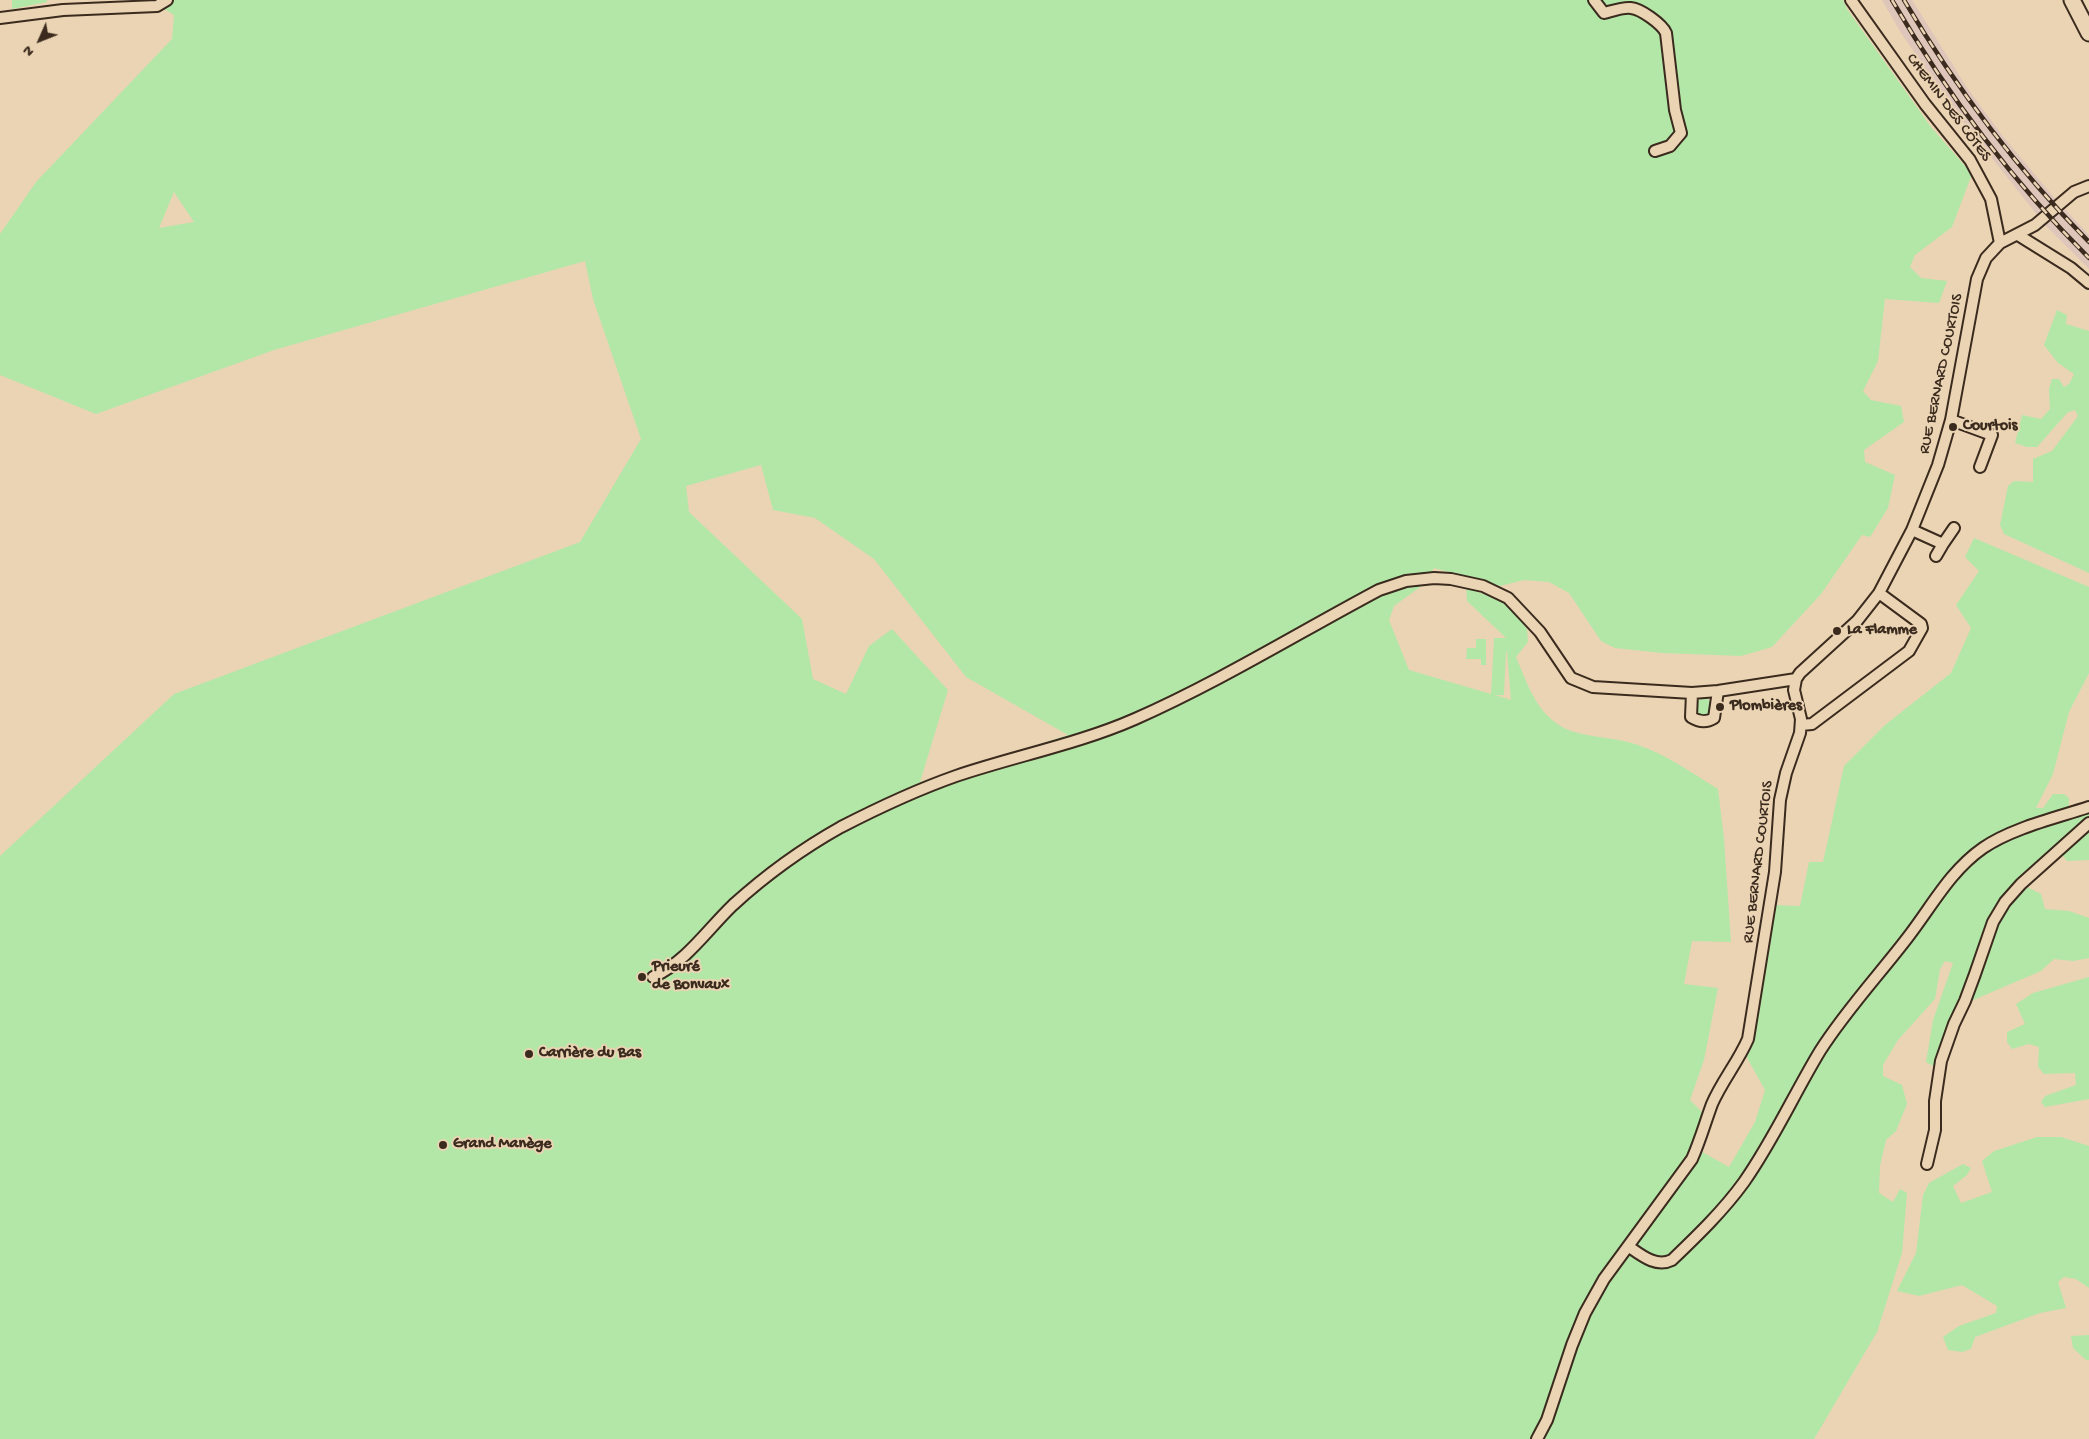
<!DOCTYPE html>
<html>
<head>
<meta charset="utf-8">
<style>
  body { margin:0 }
  #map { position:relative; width:2089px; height:1439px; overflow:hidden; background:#ead4b3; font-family:"Gochi Hand",sans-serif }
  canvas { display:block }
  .north { position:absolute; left:15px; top:15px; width:50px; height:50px; -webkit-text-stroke:4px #ead4b3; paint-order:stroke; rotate:226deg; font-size:14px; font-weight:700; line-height:20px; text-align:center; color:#3b2a1e }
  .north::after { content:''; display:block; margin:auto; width:18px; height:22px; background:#3b2a1e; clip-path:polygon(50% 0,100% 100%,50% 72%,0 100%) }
</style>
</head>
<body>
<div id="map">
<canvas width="2089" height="1439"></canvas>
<div class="north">N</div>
</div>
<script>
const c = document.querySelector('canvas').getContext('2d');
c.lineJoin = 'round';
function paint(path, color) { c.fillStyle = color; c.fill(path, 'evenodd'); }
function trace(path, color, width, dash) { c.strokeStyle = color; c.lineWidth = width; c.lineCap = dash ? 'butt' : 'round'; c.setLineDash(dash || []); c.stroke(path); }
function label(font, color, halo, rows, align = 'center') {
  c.font = font + ' "Gochi Hand",sans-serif'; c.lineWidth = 4; c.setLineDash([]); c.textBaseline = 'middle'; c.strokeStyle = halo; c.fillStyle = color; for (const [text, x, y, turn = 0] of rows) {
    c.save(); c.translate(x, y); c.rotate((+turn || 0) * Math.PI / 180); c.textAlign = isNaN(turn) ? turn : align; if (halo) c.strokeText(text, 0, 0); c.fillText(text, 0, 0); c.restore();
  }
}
const built = new Path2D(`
  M 1882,0 L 1912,0 L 1968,89 L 2002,135 L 2057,201 L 2038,216 L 1956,113 L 1901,33 Z
  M 2063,207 L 2089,235 L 2089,269 L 2044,224 Z`);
const green = new Path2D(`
  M 12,0 L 47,0 L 47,2 L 12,9 Z
  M 153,0 L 1843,0 L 1847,9 L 1931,127 L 1972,174 L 1952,227 L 1915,255 L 1910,267 L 1921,278 L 1947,281 L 1939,303 L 1885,299 L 1878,361 L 1863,391 L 1871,400 L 1901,406 L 1904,422 L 1864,450 L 1865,462 L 1895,475 L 1888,508 L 1870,537 L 1862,535 L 1821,594 L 1772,647 L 1741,656 L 1662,653 L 1615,648 L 1601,641 L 1569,593 L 1549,582 L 1524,580 L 1500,586 L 1434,568 L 1423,585 L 1394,606 L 1389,620 L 1409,670 L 1491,694 L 1494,638 L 1506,638 L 1467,601 L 1466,587 L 1508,604 L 1527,629 L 1528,642 L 1516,657 C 1528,685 1538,719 1571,731 C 1592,738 1616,737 1638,745 C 1667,755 1692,773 1718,789 L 1724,839 L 1731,942 L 1692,941 L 1684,984 L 1718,988 L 1704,1060 L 1690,1100 L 1705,1115 L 1695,1148 L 1729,1167 L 1755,1122 L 1765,1090 L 1746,1056 L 1756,1021 L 1775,905 L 1800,906 L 1809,862 L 1823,862 L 1844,766 L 1885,725 L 1951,673 L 1971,628 L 1956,605 L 1979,571 L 1965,557 L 1974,538 L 2089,587 L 2089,673 L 2069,712 L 2053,774 L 2036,808 L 2043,808 L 2053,794 L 2064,794 L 2069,798 L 2068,818 L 2089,812 L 2089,860 L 2067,861 L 2056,847 L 2017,884 L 1965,991 L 1933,1066 L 1926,1062 L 1933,1020 L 1953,963 L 1945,961 L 1940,969 L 1935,999 L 1898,1040 L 1883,1065 L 1883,1076 L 1902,1085 L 1907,1104 L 1896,1131 L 1886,1140 L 1880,1166 L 1879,1193 L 1893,1202 L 1900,1189 L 1907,1193 L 1902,1253 L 1877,1332 L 1814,1439 L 0,1439 L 0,856 L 174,694 L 580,542 L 641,439 L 593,299 L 585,261 L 274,350 L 96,414 L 0,375 L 0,234 L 36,182 L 172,39 L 174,15 L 150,1 ZM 174,192 L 194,222 L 159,228 ZM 761,465 L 773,510 L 815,518 L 874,559 L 966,677 L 1068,735 L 920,782 L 948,690 L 892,629 L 869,646 L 846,694 L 813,679 L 802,619 L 689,512 L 686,486 ZM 1506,652 L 1507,652 L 1511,700 L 1495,695 L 1504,695 Z
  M 2057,310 L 2067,315 L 2066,324 L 2089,331 L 2089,573 L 2004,534 L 2000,525 L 2008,486 L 2014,481 L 2033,482 L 2033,459 L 2052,451 L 2078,416 L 2075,410 L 2068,412 L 2037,447 L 2027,447 L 2015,443 L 2022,415 L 2041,419 L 2050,409 L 2049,389 L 2052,379 L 2059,379 L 2064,387 L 2069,384 L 2074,374 L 2058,363 L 2044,345 Z
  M 1476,639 L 1486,639 L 1486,665 L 1481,665 L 1481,659 L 1466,659 L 1467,648 L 1476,648 Z
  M 1705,698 L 1712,702 L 1711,714 L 1708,716 L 1698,715 L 1697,701 Z
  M 2025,886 L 2041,894 L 2045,909 L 2069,911 L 2089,918 L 2089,958 L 2073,961 L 2054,959 L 2041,971 L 1971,1001 L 1989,939 L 2003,910 Z
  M 2089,977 L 2089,1099 L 2045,1107 L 2041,1102 L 2045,1096 L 2076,1085 L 2075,1073 L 2044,1074 L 2038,1067 L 2039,1047 L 2029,1044 L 2012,1049 L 2007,1042 L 2007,1032 L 2025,1024 L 2016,1004 L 2033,993 Z
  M 2037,1137 L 2061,1137 L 2089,1146 L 2089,1288 L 2076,1279 L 2064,1277 L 2058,1282 L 2066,1308 L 2040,1313 L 1975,1337 L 1971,1349 L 1962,1352 L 1948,1350 L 1943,1337 L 1959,1326 L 1996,1313 L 1997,1306 L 1962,1285 L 1919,1296 L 1897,1291 L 1916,1253 L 1923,1195 L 1929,1183 L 1963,1164 L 1971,1168 L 1967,1175 L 1953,1186 L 1961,1203 L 1992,1192 L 1982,1161 L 1994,1151 Z
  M 2089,1335 L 2089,1360 L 2086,1360 L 2073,1348 L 2071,1336 Z`);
const minor = new Path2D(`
  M 1594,0 L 1604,13 C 1612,11 1623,7 1631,8 C 1641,9 1662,24 1666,33 L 1675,110 L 1681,133 L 1670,146 L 1655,151
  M 1851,0 L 1925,104 L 1970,160 L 1991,199 L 2000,243
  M 0,18 L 63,10 L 157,6 L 167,0
  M 2018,235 L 2071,268 L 2089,283
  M 1951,420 L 1992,435 L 1980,467
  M 1912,530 L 1943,544 L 1936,556
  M 1943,544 L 1954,528
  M 1692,693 L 1691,717 C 1699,722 1706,723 1714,718 L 1718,691
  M 1801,725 L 1812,724 L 1909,651 L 1922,628 L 1921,624 L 1879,593
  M 653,977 C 687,961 706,931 733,905 C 767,874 800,850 841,827 C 876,809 919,789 956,776 C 1015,756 1078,744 1135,719 C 1219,682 1298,633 1379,590 L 1406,581 L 1434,578 L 1451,579 L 1483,586 L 1508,598 L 1540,632 L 1571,678 L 1593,687 L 1692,693 L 1718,691 L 1796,679
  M 1927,1164 L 1935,1130 L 1935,1101 L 1941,1061 L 1954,1024 L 1965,1001 L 1975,974 L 1993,922 L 2005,902 L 2021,884 L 2089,823
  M 1628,1246 C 1641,1255 1656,1268 1672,1260 C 1697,1236 1723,1211 1744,1182 C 1773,1141 1794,1094 1820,1051 C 1846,1010 1879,975 1908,937 C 1932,906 1950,871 1983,848 C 2012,828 2056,818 2089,807
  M 1537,1439 L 1547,1420 L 1572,1345 L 1585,1313 L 1604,1279 L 1692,1159 C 1700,1141 1705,1123 1712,1104 C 1722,1081 1738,1062 1748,1039 L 1775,872 L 1780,800 L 1786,773 L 1800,733 L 1801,719 L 1794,690 L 1796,679 L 1800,673 L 1857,621 L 1879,593 L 1912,530 L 1938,465 L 1951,420 L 1977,279 L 1986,258 L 2000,243 L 2035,225 L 2074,192 L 2089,186`);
const secondary = new Path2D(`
  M 2072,0 L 2089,33`);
const rail = new Path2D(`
  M 1892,0 C 1947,94 2012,181 2089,258
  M 1904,0 C 1956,88 2017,169 2089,242`);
const markers = [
  [1953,427,5,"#3b2a1e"],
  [1837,631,5,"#3b2a1e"],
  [1720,707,5,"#3b2a1e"],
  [642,977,5,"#3b2a1e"],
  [529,1054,5,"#3b2a1e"],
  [443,1145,5,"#3b2a1e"]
];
const streetNames = [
  ["CHEMIN DES CÔTES",1948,108,53],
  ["RUE BERNARD COURTOIS",1942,374,-78],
  ["RUE BERNARD COURTOIS",1759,862,-83]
];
const poiNames = [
  ["Courtois",1963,427],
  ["La Flamme",1847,631],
  ["Plombières",1730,707],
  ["Prieuré",652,968],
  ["de Bonvaux",652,986],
  ["Carrière du Bas",539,1054],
  ["Grand Manège",453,1145]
];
paint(built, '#dfc6bb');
paint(green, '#b3e7a8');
trace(minor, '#3b2a1e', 14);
trace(secondary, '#3b2a1e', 19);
trace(minor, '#ead4b3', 10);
trace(secondary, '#ead4b3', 15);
trace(rail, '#3b2a1e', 4.5);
trace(rail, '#ead4b3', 2.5, [8]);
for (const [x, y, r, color] of markers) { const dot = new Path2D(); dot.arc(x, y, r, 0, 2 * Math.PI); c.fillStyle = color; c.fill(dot); trace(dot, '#ead4b3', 2); }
label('16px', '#3b2a1e', '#ead4b3', streetNames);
label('bold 16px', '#3b2a1e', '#ead4b3', poiNames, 'left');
</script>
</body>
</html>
